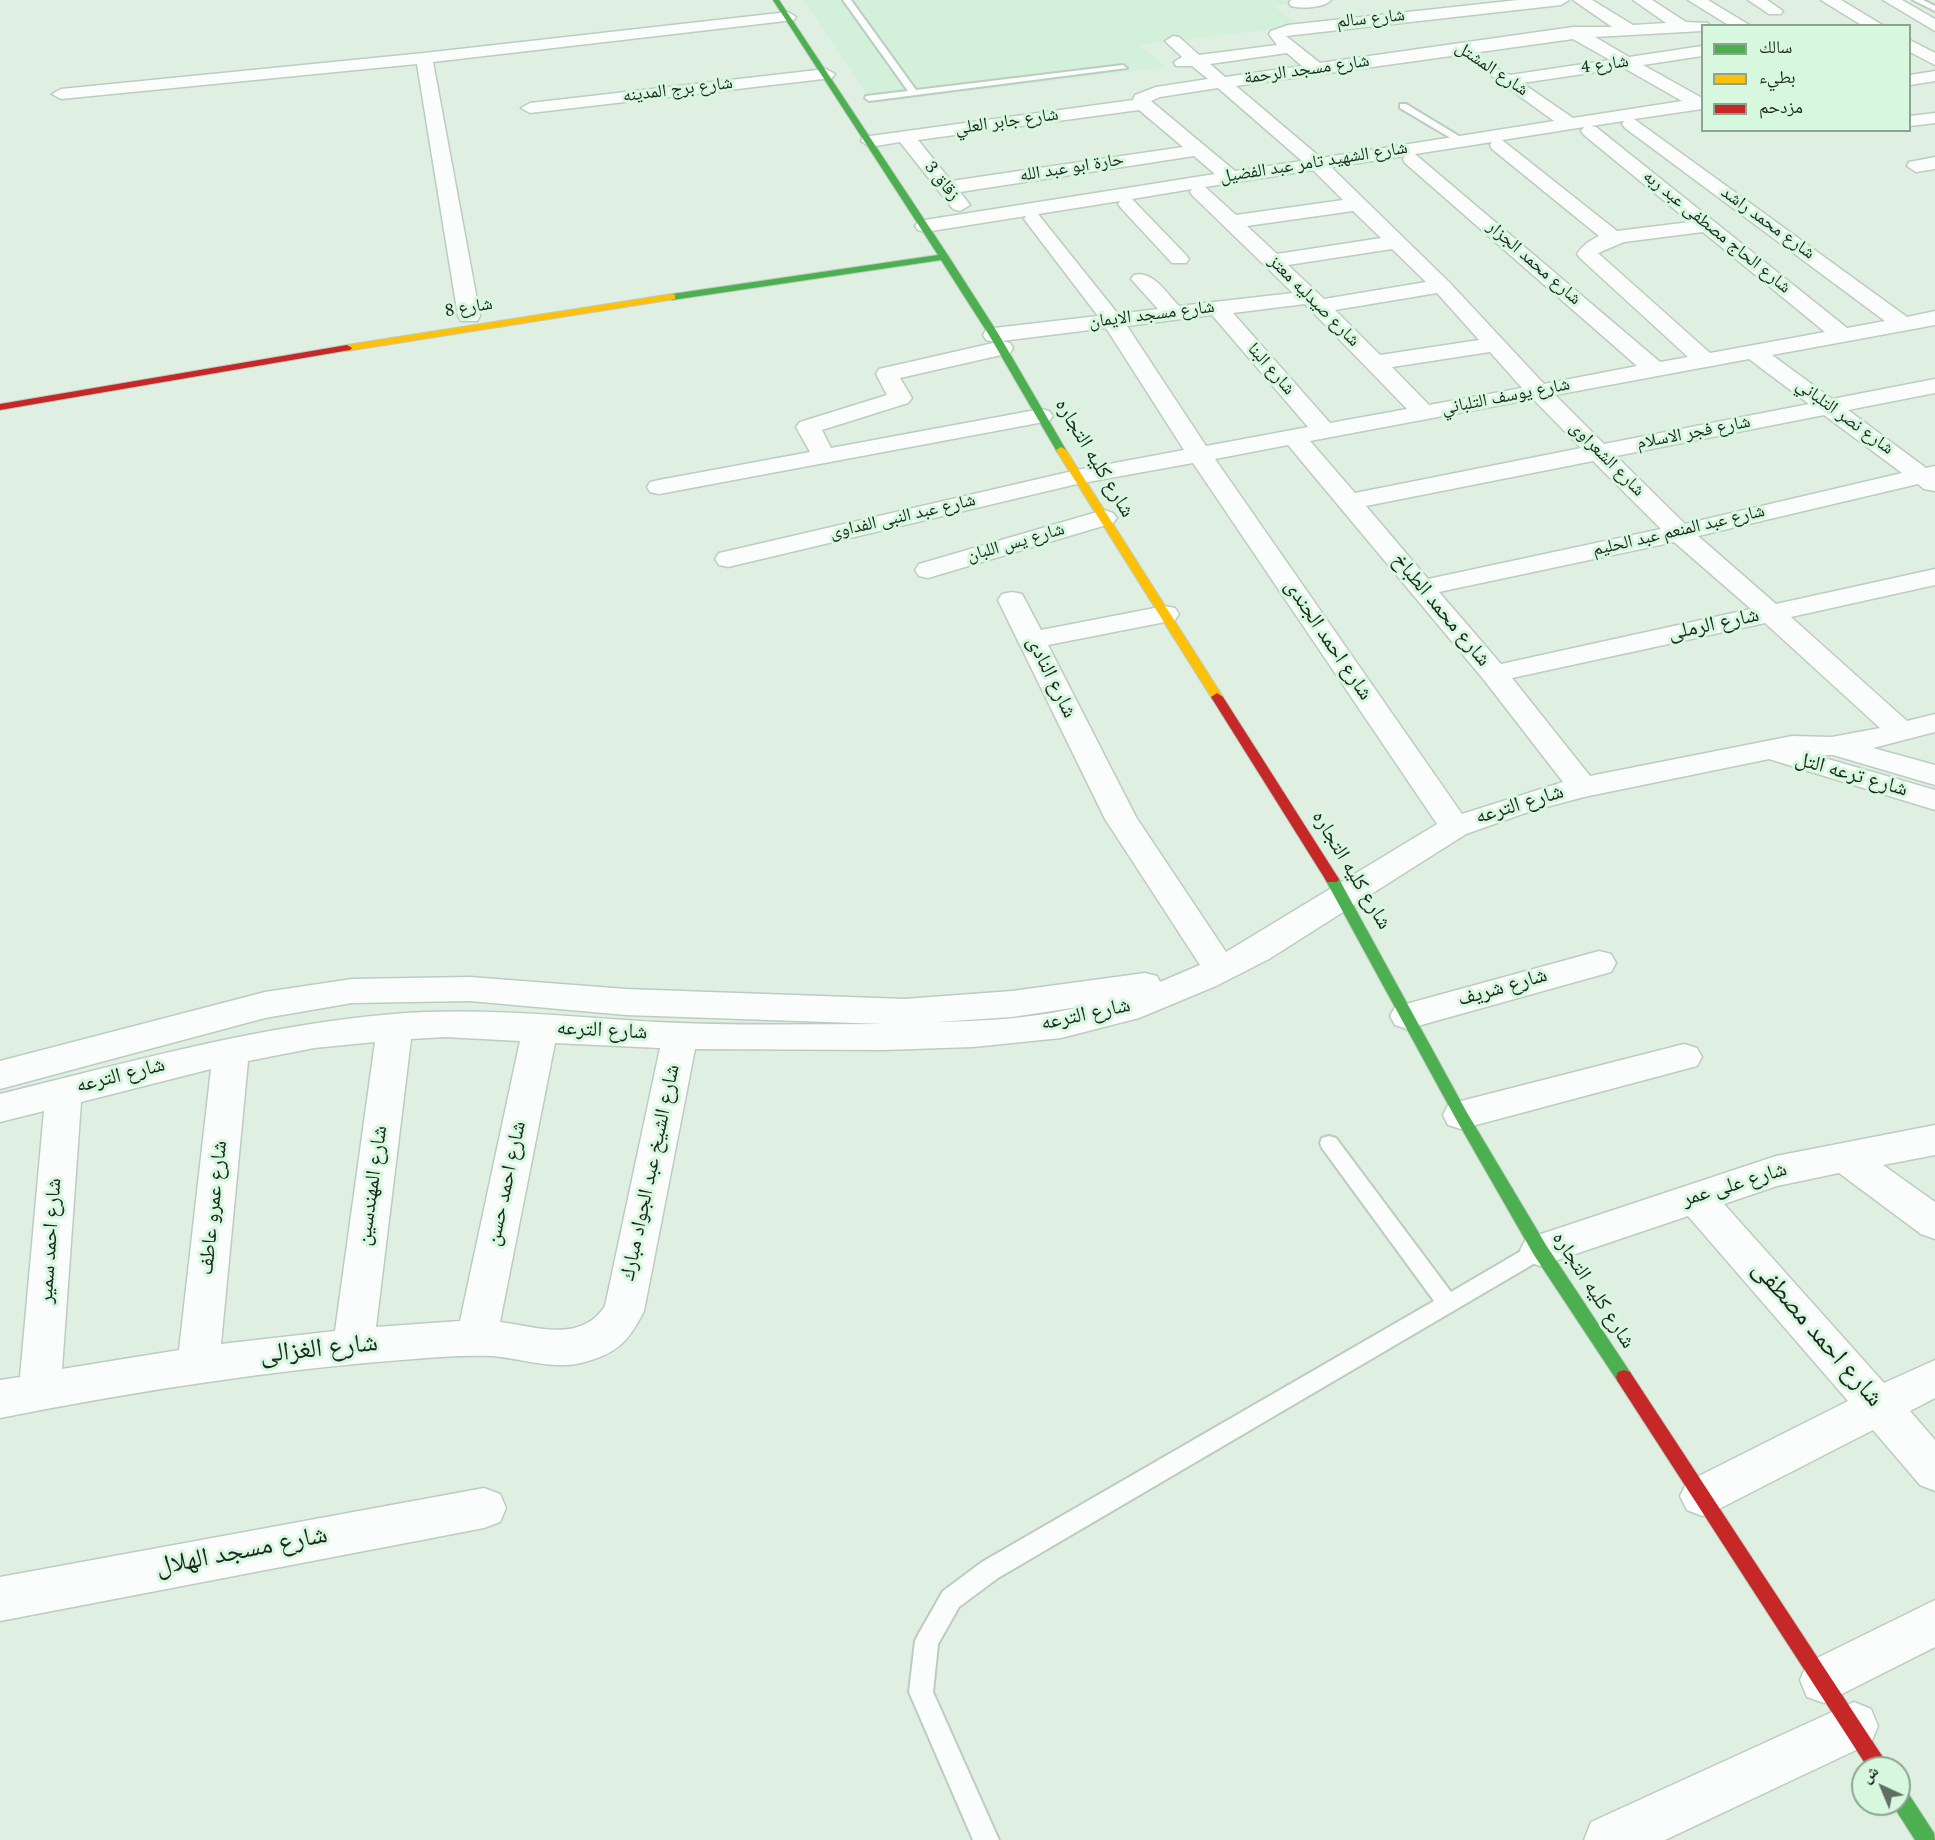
<!DOCTYPE html>
<html>
<head>
<meta charset="utf-8">
<style>
  body { margin:0 }
  #map { position:relative; width:1935px; height:1840px; overflow:hidden; background:#dff0e3; font-family:Spectral,"Noto Naskh Arabic",serif }
  canvas { display:block }
  .legend { position:absolute; left:1701px; top:24px; width:210px; height:108px; box-sizing:border-box; background:#d7f8df; border:2px solid #8ca592; margin:0; padding:8px 10px; list-style:none; font-size:18px; color:#1b281f }
  .legend li { display:flex; align-items:center; gap:12px; height:30px }
  .legend b { width:30px; border:2px solid #8ca592 }
  .north { position:absolute; left:1851px; top:1756px; width:60px; height:60px; box-sizing:border-box; background:#d7f8df; border:2px solid #8ca592; border-radius:50%; rotate:316deg; font-size:16px; font-weight:700; line-height:24px; text-align:center; color:#1b281f }
  .north::after { content:''; display:block; margin:auto; width:21px; height:27px; background:#606e64; clip-path:polygon(50% 0,100% 100%,50% 72%,0 100%) }
</style>
</head>
<body>
<div id="map">
<canvas width="1935" height="1840"></canvas>
<ul class="legend">
<li><b style="height:8px;background:#4caf50"></b>سالك</li>
<li><b style="height:8px;background:#ffc107"></b>بطيء</li>
<li><b style="height:8px;background:#c62828"></b>مزدحم</li>
</ul>
<div class="north">ش</div>
</div>
<script>
const c = document.querySelector('canvas').getContext('2d');
c.lineJoin = 'round';
function paint(path, color) { c.fillStyle = color; c.fill(path, 'evenodd'); }
function trace(path, color, width, dash) { c.strokeStyle = color; c.lineWidth = width; c.lineCap = dash ? 'butt' : 'round'; c.setLineDash(dash || []); c.stroke(path); }
function label(font, color, halo, rows, align = 'center') {
  c.font = font + ' Spectral,"Noto Naskh Arabic",serif'; c.lineWidth = 6; c.setLineDash([]); c.textBaseline = 'middle'; c.strokeStyle = halo; c.fillStyle = color; for (const [text, x, y, turn = 0] of rows) {
    c.save(); c.translate(x, y); c.rotate((+turn || 0) * Math.PI / 180); c.textAlign = isNaN(turn) ? turn : align; if (halo) c.strokeText(text, 0, 0); c.fillText(text, 0, 0); c.restore();
  }
}
const built = new Path2D(`
  M 804,0 L 1313,0 L 1273,6 L 1301,26 L 1139,45 L 1167,67 L 873,103 Z`);
const lane = new Path2D(`
  M 843,0 L 851,0 L 916,90 L 1123,65 L 1127,68 L 869,101 L 865,98 L 866,96 L 908,91 Z
  M 1913,0 L 1923,0 L 1935,6 L 1935,11 Z
  M 1400,104 L 1406,104 L 1467,141 L 1459,143 L 1400,108 Z
  M 1329,1136 L 1336,1138 L 1451,1292 L 1533,1244 L 1540,1242 L 1547,1244 L 1550,1250 L 1547,1256 L 998,1578 L 959,1607 L 938,1644 L 933,1692 L 999,1840 L 973,1840 L 909,1692 L 915,1641 L 919,1633 L 943,1591 L 982,1562 L 1434,1301 L 1322,1148 L 1320,1143 L 1322,1138 Z`);
const street = new Path2D(`
  M 1291,0 L 1331,0 C 1324,8 1302,9 1291,6 L 1289,3 Z
  M 1518,0 L 1569,0 L 1561,5 L 1286,36 L 1320,63 L 1573,27 L 1612,27 L 1573,0 L 1592,0 L 1633,25 L 1666,23 L 1633,0 L 1652,0 L 1686,22 L 1708,23 L 1710,26 L 1702,26 L 1702,31 L 1595,37 L 1629,57 L 1702,46 L 1702,56 L 1643,65 L 1702,98 L 1702,109 L 1634,119 L 1907,317 L 1935,311 L 1935,325 L 1772,355 L 1832,399 L 1935,379 L 1935,393 L 1848,410 L 1926,468 L 1935,466 L 1935,491 L 1924,489 L 1918,484 L 1698,536 L 1776,604 L 1935,569 L 1935,585 L 1791,617 L 1907,721 L 1935,714 L 1935,732 L 1873,748 L 1935,765 L 1935,785 L 1833,755 L 1814,755 L 1935,790 L 1935,810 L 1769,759 L 1584,797 L 1531,811 L 1466,834 L 1269,959 L 1216,986 L 1139,1018 L 1061,1038 L 973,1047 L 883,1050 L 695,1049 L 644,1311 C 628,1343 616,1354 581,1363 C 552,1370 520,1358 491,1356 C 465,1355 439,1357 414,1359 C 275,1369 137,1391 0,1418 L 0,1380 L 20,1377 L 44,1111 L 0,1122 L 0,1094 C 130,1062 260,1025 394,1014 C 481,1007 570,1017 657,1022 C 732,1026 808,1024 884,1024 L 626,1015 L 470,1001 L 352,1003 L 265,1018 L 0,1089 L 0,1061 L 265,992 L 352,979 L 470,977 L 626,989 L 904,999 L 1012,991 L 1145,973 L 1157,976 L 1160,982 L 1200,965 L 1105,819 L 998,600 L 1002,594 L 1012,592 L 1022,594 L 1041,630 L 1165,606 L 1175,608 L 1179,614 L 1175,620 L 1165,622 L 1048,645 L 1136,817 L 1226,952 L 1437,824 L 1193,463 L 1077,484 L 728,567 L 719,565 L 715,559 L 719,553 L 728,551 L 1077,470 L 1184,450 L 1106,328 L 994,342 L 986,340 L 983,335 L 986,330 L 994,328 L 1098,316 L 1027,223 L 1024,219 L 1026,216 L 925,232 L 918,230 L 915,226 L 918,222 L 925,220 L 1215,174 L 1194,156 L 960,192 L 970,205 L 960,211 L 953,209 L 900,142 L 870,147 L 861,141 L 863,137 L 1133,100 L 1135,95 L 1156,87 L 1208,79 L 1192,66 L 1176,66 L 1174,62 L 1182,57 L 1165,41 L 1173,36 L 1179,37 L 1199,55 L 1277,45 L 1269,34 L 1271,31 L 1288,25 ZM 1573,39 L 1610,60 L 1510,75 L 1498,69 L 1489,74 L 1554,121 L 1321,158 L 1236,86 ZM 1287,53 L 1302,66 L 1225,77 L 1210,64 ZM 1624,68 L 1682,101 L 1573,118 L 1522,83 ZM 1218,88 L 1302,161 L 1235,171 L 1151,101 L 1160,97 ZM 1139,110 L 1183,147 L 951,181 L 918,140 ZM 1624,121 L 1622,124 L 1625,128 L 1885,321 L 1847,328 L 1596,127 L 1591,126 ZM 1584,127 L 1581,131 L 1584,135 L 1690,222 L 1617,231 L 1502,140 ZM 1492,142 L 1490,145 L 1492,149 L 1599,236 C 1589,241 1583,245 1577,254 L 1580,258 L 1688,357 L 1660,362 L 1415,154 ZM 1405,156 L 1403,159 L 1405,163 L 1637,366 L 1544,384 L 1449,282 L 1331,167 ZM 1313,170 L 1343,200 L 1236,215 L 1205,187 ZM 1192,189 L 1190,192 L 1193,196 L 1293,293 L 1179,306 C 1167,294 1153,270 1134,275 L 1131,279 L 1158,309 L 1118,314 L 1038,214 L 1120,201 L 1118,204 L 1121,208 L 1172,263 L 1186,263 L 1189,259 L 1186,255 L 1132,199 ZM 1353,211 L 1381,238 L 1277,254 L 1247,226 ZM 1703,232 L 1825,332 L 1710,353 L 1598,253 L 1624,242 ZM 1392,249 L 1426,282 L 1324,299 L 1288,265 ZM 1437,293 L 1479,340 L 1380,355 L 1335,310 ZM 1305,304 L 1407,409 L 1330,423 L 1233,313 ZM 1212,315 L 1308,427 L 1206,446 L 1127,326 ZM 1490,352 L 1522,388 L 1429,405 L 1392,367 ZM 1749,359 L 1809,404 L 1604,444 L 1555,395 ZM 1533,399 L 1581,448 L 1355,493 L 1310,441 ZM 1824,415 L 1902,473 L 1685,524 L 1616,456 ZM 1288,445 L 1484,680 L 1563,782 L 1462,814 L 1215,459 ZM 1593,461 L 1661,529 L 1428,579 L 1366,506 ZM 1674,542 L 1751,609 L 1501,664 L 1439,592 ZM 1765,623 L 1880,728 L 1832,737 L 1792,736 L 1590,776 L 1512,678 ZM 1085,1006 C 1038,1018 987,1021 937,1022 L 1012,1017 ZM 445,1037 L 520,1041 L 460,1321 L 376,1327 L 411,1039 ZM 375,1042 L 335,1331 L 221,1344 L 248,1061 L 314,1048 ZM 555,1043 L 660,1048 L 605,1306 C 581,1343 537,1327 500,1322 ZM 211,1069 L 179,1350 L 62,1369 L 81,1102 Z
  M 1688,0 L 1708,0 L 1751,26 L 1730,26 Z
  M 1748,0 L 1767,0 L 1783,11 L 1781,14 L 1769,14 Z
  M 1821,0 L 1841,0 L 1884,26 L 1863,26 Z
  M 1883,0 L 1902,0 L 1935,19 L 1935,31 Z
  M 788,12 L 796,17 L 794,20 L 433,62 L 480,316 L 477,321 L 461,321 L 458,316 L 417,64 L 61,99 L 52,94 L 61,89 L 424,53 Z
  M 1910,40 L 1935,53 L 1935,65 L 1910,52 Z
  M 826,69 L 835,74 L 832,78 L 530,113 L 521,108 L 530,103 Z
  M 1935,71 L 1935,81 L 1910,85 L 1910,75 Z
  M 1935,113 L 1935,123 L 1910,126 L 1910,116 Z
  M 1935,157 L 1935,169 L 1916,172 L 1907,166 L 1909,162 Z
  M 1002,341 L 1010,343 L 1013,348 L 1010,353 L 900,378 L 912,398 L 908,403 L 822,430 L 831,448 L 1041,409 L 1049,411 L 1053,416 L 1049,421 L 659,494 L 650,492 L 647,487 L 650,482 L 659,480 L 810,452 L 796,427 L 800,422 L 887,395 L 876,374 L 879,369 Z
  M 1104,510 L 1113,513 L 1117,518 L 1113,523 L 928,578 L 919,576 L 915,570 L 919,564 Z
  M 1599,951 L 1611,954 L 1616,963 L 1611,972 L 1407,1029 L 1395,1025 L 1390,1016 L 1395,1007 Z
  M 1684,1044 L 1697,1048 L 1702,1057 L 1697,1066 L 1461,1129 L 1448,1125 L 1443,1115 L 1448,1105 L 1461,1101 Z
  M 1935,1125 L 1935,1155 L 1883,1165 L 1935,1202 L 1935,1239 L 1921,1234 L 1839,1173 L 1777,1186 L 1724,1204 L 1884,1383 L 1935,1360 L 1935,1398 L 1910,1411 L 1935,1440 L 1935,1491 L 1920,1485 L 1873,1430 L 1717,1510 L 1702,1516 L 1687,1510 L 1680,1496 L 1687,1482 L 1848,1401 L 1688,1216 L 1540,1266 L 1526,1261 L 1520,1250 L 1526,1239 L 1776,1156 Z
  M 484,1488 L 500,1494 L 506,1508 L 500,1522 L 484,1528 L 0,1621 L 0,1577 Z
  M 1935,1600 L 1935,1647 L 1824,1703 L 1807,1697 L 1800,1680 L 1807,1663 Z
  M 1854,1702 L 1871,1709 L 1878,1726 L 1871,1743 L 1665,1840 L 1584,1840 L 1591,1822 Z`);
const fast = new Path2D(`
  M 773,0 L 779,0 L 949,257 L 999,335 L 1066,450 L 1065,452 L 1057,452 L 1056,450 L 989,335 L 941,260 L 672,300 L 668,297 L 672,294 L 938,255 Z
  M 1332,875 L 1339,879 L 1466,1111 L 1546,1245 L 1630,1372 L 1632,1377 L 1630,1382 L 1624,1384 L 1618,1382 L 1534,1255 L 1456,1119 L 1325,879 Z
  M 1899,1787 L 1906,1790 L 1934,1833 L 1935,1840 L 1915,1840 L 1892,1804 L 1899,1804 Z`);
const slow = new Path2D(`
  M 672,294 L 675,295 L 675,299 L 347,351 L 342,348 L 347,345 Z
  M 1061,447 L 1066,450 L 1223,697 L 1221,700 L 1217,701 L 1211,697 L 1056,450 Z`);
const jam = new Path2D(`
  M 347,345 L 352,348 L 350,350 L 0,410 L 0,404 Z
  M 1217,693 L 1223,697 L 1337,876 L 1339,879 L 1337,882 L 1327,882 L 1211,697 Z
  M 1624,1370 L 1630,1372 L 1890,1768 L 1868,1768 L 1618,1382 L 1616,1377 L 1618,1372 Z`);
const farStreetnames = [
  ["شارع سالم",1371,20,-6],
  ["شارع 4",1605,66,-8],
  ["شارع المشتل",1491,70,34],
  ["شارع مسجد الرحمة",1307,71,-8],
  ["شارع برج المدينه",678,91,-7],
  ["شارع جابر العلي",1007,123,-8],
  ["شارع الشهيد تامر عبد الفضيل",1314,164,-9],
  ["حارة ابو عبد الله",1072,169,-9],
  ["زقاق 3",941,182,51],
  ["شارع محمد راشد",1767,224,36],
  ["شارع الحاج مصطفى عبد ربه",1716,233,39],
  ["شارع محمد الجزار",1533,264,41],
  ["شارع صيدليه معتز",1313,302,45],
  ["شارع 8",469,309,-9],
  ["شارع مسجد الايمان",1152,316,-7],
  ["شارع البنا",1270,370,49],
  ["شارع يوسف التلباني",1506,398,-11],
  ["شارع نصر التلباني",1844,418,36],
  ["شارع فجر الاسلام",1694,434,-11],
  ["شارع الشعراوى",1606,460,45],
  ["شارع عبد النبى الفداوى",903,518,-13],
  ["شارع عبد المنعم عبد الحليم",1679,532,-13],
  ["شارع يس اللبان",1016,544,-16]
];
const streetNames = [
  ["شارع كليه التجاره",1093,459,59],
  ["شارع محمد الطباخ",1440,611,50],
  ["شارع الرملى",1714,626,-12],
  ["شارع احمد الجندى",1327,641,56],
  ["شارع النادى",1050,678,64],
  ["شارع ترعه التل",1851,776,16],
  ["شارع الترعه",1520,806,-17],
  ["شارع كليه التجاره",1350,871,59],
  ["شارع شريف",1503,989,-16],
  ["شارع الترعه",1086,1016,-12],
  ["شارع الترعه",602,1032,3],
  ["شارع الترعه",121,1077,-14],
  ["شارع الشيخ عبد الجواد مبارك",652,1173,-78],
  ["شارع احمد حسن",508,1184,-78],
  ["شارع المهندسين",374,1186,-82],
  ["شارع على عمر",1735,1186,-17],
  ["شارع عمرو عاطف",215,1208,-84],
  ["شارع احمد سمير",52,1241,-86],
  ["شارع كليه التجاره",1592,1291,57]
];
const nearStreetnames = [
  ["شارع احمد مصطفى",1816,1335,49],
  ["شارع الغزالى",319,1351,-6],
  ["شارع مسجد الهلال",242,1553,-11]
];
paint(built, '#d2f0da');
trace(lane, '#bdcbc0', 4);
trace(street, '#bdcbc0', 3);
trace(fast, '#bdcbc0', 2);
trace(slow, '#bdcbc0', 2);
trace(jam, '#bdcbc0', 2);
paint(lane, '#fafdfb');
paint(street, '#fafdfb');
paint(fast, '#4caf50');
paint(slow, '#ffc107');
paint(jam, '#c62828');
label('18px', '#1b281f', '#d7f8df', farStreetnames);
label('21px', '#1b281f', '#d7f8df', streetNames);
label('26px', '#1b281f', '#d7f8df', nearStreetnames);
</script>
</body>
</html>
